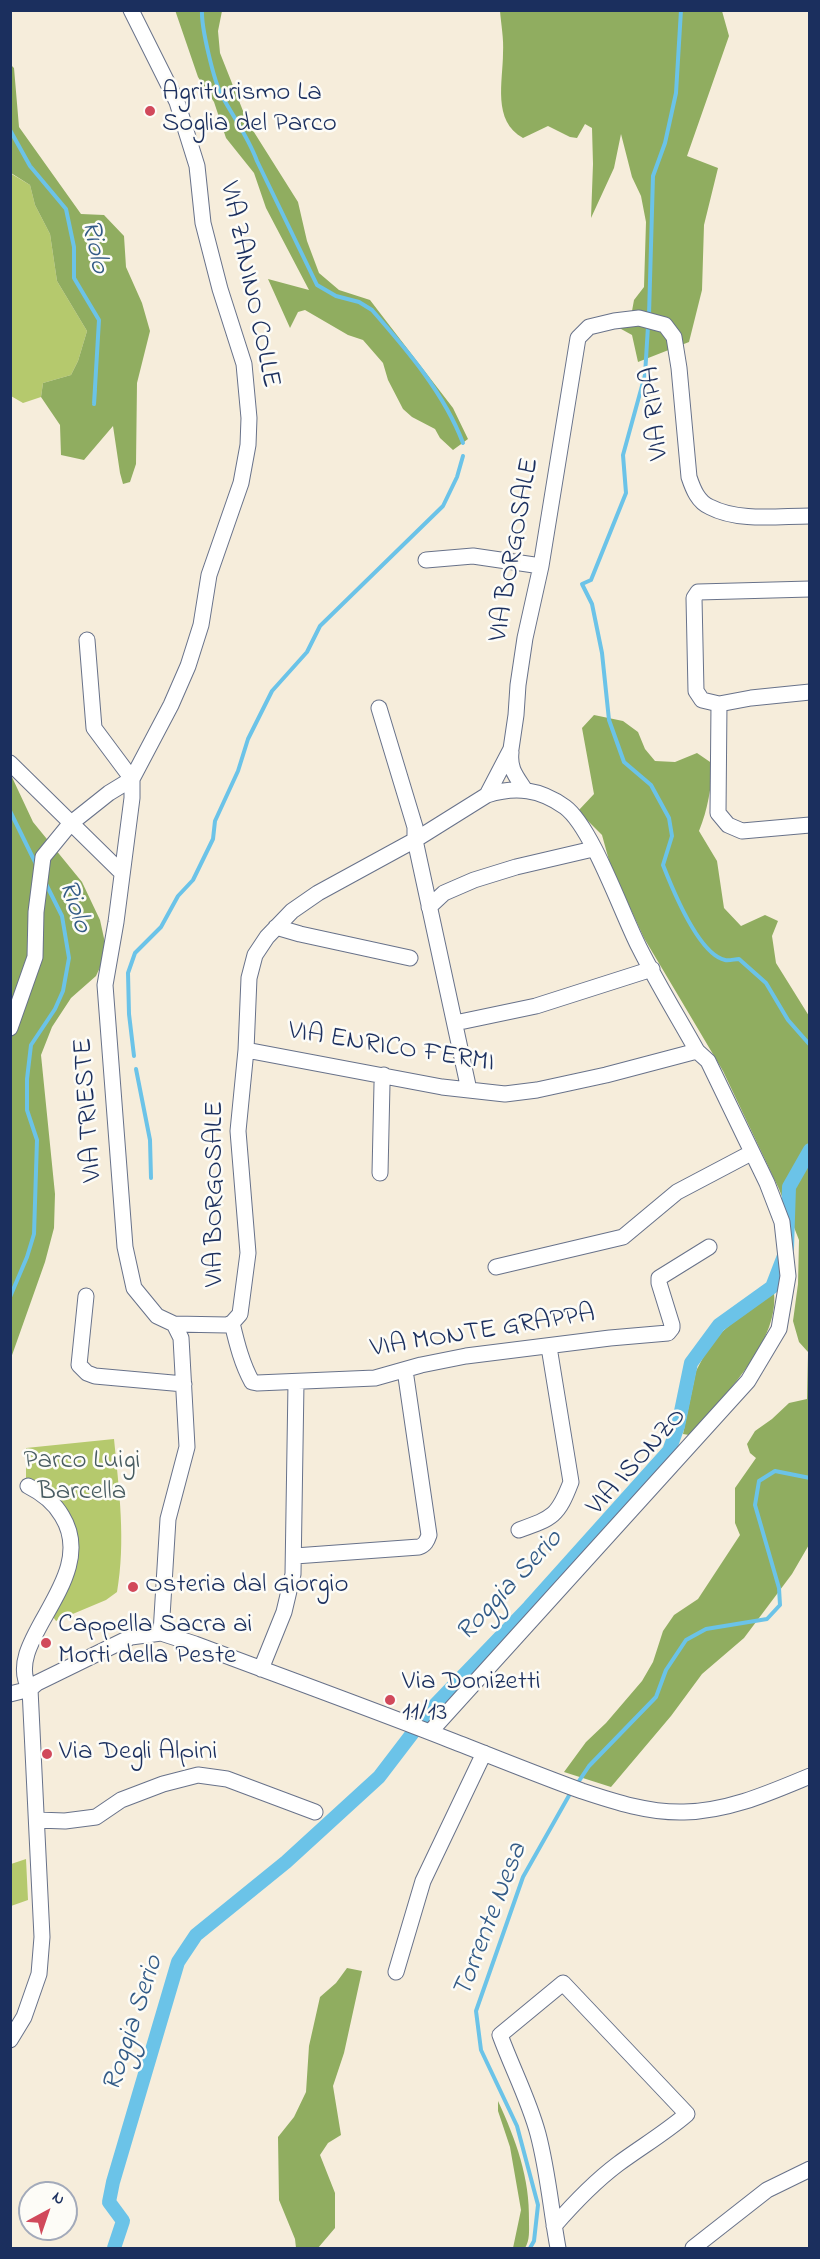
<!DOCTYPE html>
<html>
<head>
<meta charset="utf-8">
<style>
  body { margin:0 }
  #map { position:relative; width:820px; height:2259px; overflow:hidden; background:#f6eddb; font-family:"Indie Flower",sans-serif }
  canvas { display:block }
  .frame { position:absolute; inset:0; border:12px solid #1b2f5e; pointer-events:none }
  .north { position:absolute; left:18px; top:2181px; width:60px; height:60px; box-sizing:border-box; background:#fdfcf7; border:2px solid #a3aaba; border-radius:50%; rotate:40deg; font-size:16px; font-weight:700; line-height:24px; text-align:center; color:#1b2f5e }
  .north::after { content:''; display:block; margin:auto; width:21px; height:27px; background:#d1495b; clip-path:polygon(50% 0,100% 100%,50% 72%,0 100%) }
</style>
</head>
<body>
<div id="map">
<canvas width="820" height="2259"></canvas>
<div class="frame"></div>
<div class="north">N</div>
</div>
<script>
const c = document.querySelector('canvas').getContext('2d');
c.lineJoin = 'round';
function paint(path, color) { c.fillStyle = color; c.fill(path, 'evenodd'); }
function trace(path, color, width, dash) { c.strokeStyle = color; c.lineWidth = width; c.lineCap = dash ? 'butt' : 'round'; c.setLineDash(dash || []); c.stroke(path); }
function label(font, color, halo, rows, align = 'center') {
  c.font = font + ' "Indie Flower",sans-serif'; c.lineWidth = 5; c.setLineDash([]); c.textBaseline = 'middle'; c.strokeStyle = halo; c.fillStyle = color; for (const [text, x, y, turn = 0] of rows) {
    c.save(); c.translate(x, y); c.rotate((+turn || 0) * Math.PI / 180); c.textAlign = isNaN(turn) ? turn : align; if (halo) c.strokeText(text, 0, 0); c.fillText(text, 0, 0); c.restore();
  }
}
const green = new Path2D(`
  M 10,173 L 30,185 L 35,205 L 50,234 L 57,281 L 87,331 L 78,361 L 71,375 L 43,383 L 41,397 L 23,403 L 11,396 Z
  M 114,1439 C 119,1490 126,1541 117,1592 L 106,1600 L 56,1621 L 51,1614 L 76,1537 L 37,1485 L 26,1478 L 26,1448 Z
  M 26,1859 L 28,1900 L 11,1906 L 11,1864 Z`);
const forest = new Path2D(`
  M 175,10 L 222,11 L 218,31 L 220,53 L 247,121 L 298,202 L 307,241 L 319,273 L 339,290 L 370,300 L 453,408 L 468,439 L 453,450 L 440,438 L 435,429 L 412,417 L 403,409 L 388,380 L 383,363 L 363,340 L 348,335 L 305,310 L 298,312 L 290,328 L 268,279 L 309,290 L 266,208 L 254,173 L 226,138 L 214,102 L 198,77 Z
  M 500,11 L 722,11 L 729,36 L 687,156 L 718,168 L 704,225 L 702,290 L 689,342 L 638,362 L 632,335 L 603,319 L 632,311 L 634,300 L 644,287 L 646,222 L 641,196 L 632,177 L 621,134 L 614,168 L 591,218 L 593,164 L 592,128 L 585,124 L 577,138 L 570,137 L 548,126 L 523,138 C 492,121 503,81 503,53 C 504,39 501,24 500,11 Z
  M 11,65 L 14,68 L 19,127 L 81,214 L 104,215 L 124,236 L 126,267 L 142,303 L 150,331 L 137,383 L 136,464 L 130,482 L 123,484 L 120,473 L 113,426 L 84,460 L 61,455 L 60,425 L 41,397 L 43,383 L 71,375 L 78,361 L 87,331 L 57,281 L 50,234 L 35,205 L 30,185 L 11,173 Z
  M 594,715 L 623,721 L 638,732 L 645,749 L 655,761 L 675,762 L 697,753 L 713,764 C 711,788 708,809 699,831 L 717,861 L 724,908 L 741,926 L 765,915 L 778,921 L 772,936 L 776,963 L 809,1016 L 810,1543 L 792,1574 L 744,1638 L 702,1674 L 671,1716 L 611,1787 L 564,1772 L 586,1742 L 606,1723 L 642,1681 L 653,1662 L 663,1631 L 674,1615 L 698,1599 L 740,1535 L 735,1523 L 735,1488 L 756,1458 L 750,1453 L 747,1444 L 755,1431 L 772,1419 L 789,1403 L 807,1399 L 808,1352 L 799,1342 L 793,1321 L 798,1284 L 799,1240 L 779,1189 L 723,1071 L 644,938 L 610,864 L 602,835 L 578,811 L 594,794 L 582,728 Z
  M 11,775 L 33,822 L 82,882 L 100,920 L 107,952 L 96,976 L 71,998 L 52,1027 L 41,1055 L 55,1194 L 54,1228 L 45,1262 L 11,1358 Z
  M 774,1293 C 779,1344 720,1400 689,1435 L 683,1434 L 696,1371 L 707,1350 L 722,1332 L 750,1307 Z
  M 347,1968 L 362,1971 L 344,2053 L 333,2086 L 341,2135 L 328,2143 L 320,2155 L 335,2193 L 335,2228 L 318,2248 L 296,2248 L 295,2239 L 279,2200 L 278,2137 L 294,2117 L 306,2092 L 309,2046 L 320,1997 L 336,1983 Z
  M 498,2101 C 516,2140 530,2178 529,2221 C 529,2231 530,2240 525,2248 L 513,2248 L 521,2210 L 510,2147 L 498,2111 Z`);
const stream = new Path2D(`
  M 202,10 C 201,27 214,82 222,96 C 234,118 248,137 257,161 L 317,285 L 336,296 L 359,302 L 372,310 C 407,350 444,393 463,443
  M 10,130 L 30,166 L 66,209 L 74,247 L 74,278 L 99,320 L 94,404 L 95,389
  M 649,315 L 653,176 L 665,143 L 676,93 L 681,10
  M 648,326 L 645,375 L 623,455 L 626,493 L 591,580 L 582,584 L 592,604 L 602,653 L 609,720 L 624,762 L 651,785 L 669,818 L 672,836 L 663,865 C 672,888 698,954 725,960 C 729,961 735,959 739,959 L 766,983 L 788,1020 L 810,1045
  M 10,811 L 36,864
  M 134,1056 L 129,1014 L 128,973 L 135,953 L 161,927 L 178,896 L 193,880 L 213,839 L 215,821 L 238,771 L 248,739 L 272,691 L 307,652 L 320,626 L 443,506 L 457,477 L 463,456
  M 136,1069 L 150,1140 L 151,1178
  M 10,1297 L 27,1257 L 34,1234 L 37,1140 L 27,1110 L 27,1079 L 31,1045 L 55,1009 L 63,991 L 69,958 L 62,916 L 45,882
  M 577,1784 L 589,1766 L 656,1697 L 666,1670 L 686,1640 L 706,1629 L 767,1619 L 780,1605 L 779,1588 L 755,1505 L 759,1481 L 775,1471 L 810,1478
  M 530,2248 L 534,2241 L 538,2205 L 517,2126 L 481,2050 L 476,2011 L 523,1877 L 571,1792`);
const canal = new Path2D(`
  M 114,2248 L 123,2221 L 109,2202 L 113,2182 L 178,1962 L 196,1935 L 286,1862 L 379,1777 L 431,1709 L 529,1607 L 669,1451 L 678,1426 L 691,1363 L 719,1325 L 772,1287 L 787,1248 L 789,1187 L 810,1150`);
const minor = new Path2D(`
  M 131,10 L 177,102 L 197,166 L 203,223 L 220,289 L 244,364 L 249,418 L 248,445 L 241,483 L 209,575 L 201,625 L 188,666 L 171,705 L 132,779 L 132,798 L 116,922 L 105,985 L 125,1247 L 134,1288 L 157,1316 L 174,1324 L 227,1325 L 232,1323 L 240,1314 L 248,1253 L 238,1131 L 246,1050 L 249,978 L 255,955 L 267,937 L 292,911 L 318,893 L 415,840 L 487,795 L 511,749 L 516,715 L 518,685 L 525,638 L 541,566 L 578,338 L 589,327 L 614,321 L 639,318 L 665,325 L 674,337 L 679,368 L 689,477 C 693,489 698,502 710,507 C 739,522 778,516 810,516
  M 426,560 L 473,556 L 541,566
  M 87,640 L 94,728 L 132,779
  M 810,692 L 751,698 L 719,704 L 718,813 L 728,825 L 742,831 L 810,825
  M 719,704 L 702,700 L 696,691 L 694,598 L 698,592 L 810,589
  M 379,708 L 415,827 L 415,840 L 469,1090
  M 511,752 C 509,769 516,776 525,790
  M 10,763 L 122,873
  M 429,907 L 444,893 L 474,880 L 516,867 L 593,849
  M 276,927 L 300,934 L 410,958
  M 455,1023 L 536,1006 L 652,969
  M 10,1028 L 35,957 L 36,912 L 43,857 L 70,824 L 109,793 L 132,779
  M 246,1050 L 442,1087 L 505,1094 L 537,1090 L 606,1075 L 697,1051
  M 380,1173 L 382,1084 L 384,1075
  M 496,1267 L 623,1237 L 677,1192 L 751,1153
  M 86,1296 L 79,1365 L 87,1373 L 95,1376 L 184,1384
  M 232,1323 C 237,1344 242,1364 252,1382 L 257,1383 L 375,1378 L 421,1365 L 466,1356 L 610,1338 L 668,1333 L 672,1328 L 672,1325 L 659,1283 L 659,1278 L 709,1247
  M 28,1486 C 42,1493 54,1502 62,1516 C 101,1579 0,1642 30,1689
  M 519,1530 C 553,1518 558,1516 571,1482 L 549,1347
  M 295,1556 L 419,1547 C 425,1545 427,1541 429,1535 L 405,1370
  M 161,1633 L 168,1519 L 187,1447 L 181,1338 L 174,1324
  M 261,1669 L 284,1612 L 293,1574 L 296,1383
  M 10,1694 L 30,1689 L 37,1683 L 131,1637 L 161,1633 L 195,1644 C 280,1676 366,1707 450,1740 C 494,1757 538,1775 582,1791 C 615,1802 649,1813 684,1812 C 729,1811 769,1793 810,1776
  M 430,1732 L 748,1381 L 779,1329 L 788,1276 L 782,1222 L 767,1183 L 708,1061 L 697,1051 C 678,1017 657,983 639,947 C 622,914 592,827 565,807 C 540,789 516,786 487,795
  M 37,1820 L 65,1821 L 96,1817 L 121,1800 L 163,1784 L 198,1775 L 227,1779 L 315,1812
  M 396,1972 L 423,1881 L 484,1753
  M 10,2040 L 24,2017 L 39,1974 L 42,1937 L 30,1689
  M 554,2226 C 574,2203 594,2182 618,2164 C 641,2147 665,2133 687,2114 L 563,1983 L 500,2035 C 512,2068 529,2100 538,2134 C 548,2172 551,2210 558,2248
  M 693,2248 L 767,2190 L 810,2169`);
const markers = [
  [150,111,6,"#d1495b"],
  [133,1587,6,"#d1495b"],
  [46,1643,6,"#d1495b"],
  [390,1700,6,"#d1495b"],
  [47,1754,6,"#d1495b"]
];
const poiNames = [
  ["Agriturismo La",162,95],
  ["Soglia del Parco",162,126],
  ["Osteria dal Giorgio",145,1587],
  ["Cappella Sacra ai",58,1627],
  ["Morti della Peste",58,1658],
  ["Via Donizetti",402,1684],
  ["11/13",402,1715],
  ["Via Degli Alpini",59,1754]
];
const streetNames = [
  ["VIA ZANINO COLLE",248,285,78],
  ["VIA RIPA",657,413,-96],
  ["VIA BORGOSALE",516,550,-80],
  ["VIA ENRICO FERMI",391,1049,9],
  ["VIA TRIESTE",90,1110,-94],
  ["VIA BORGOSALE",217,1194,-90],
  ["VIA MONTE GRAPPA",483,1333,-9],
  ["VIA ISONZO",638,1463,-48]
];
const parkNames = [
  ["Parco Luigi",82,1463],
  ["Barcella",82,1494]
];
const waterNames = [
  ["Riolo",93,247,79],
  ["Riolo",73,907,71],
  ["Roggia Serio",511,1587,-47],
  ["Torrente Nesa",492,1921,-69],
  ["Roggia Serio",135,2024,-72]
];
paint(green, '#b5c96d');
paint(forest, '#90ad60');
trace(stream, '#6bc3e8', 4);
trace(canal, '#6bc3e8', 14);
trace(minor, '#68728a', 17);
trace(minor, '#fff', 15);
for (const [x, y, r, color] of markers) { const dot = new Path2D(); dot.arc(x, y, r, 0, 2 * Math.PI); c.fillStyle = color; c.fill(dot); trace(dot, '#fdfcf7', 2); }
label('27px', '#1b2f5e', '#fdfcf7', poiNames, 'left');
label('27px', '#1b2f5e', '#fdfcf7', streetNames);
label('27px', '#495d62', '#fdfcf7', parkNames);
label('italic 28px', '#335b87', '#fdfcf7', waterNames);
</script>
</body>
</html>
